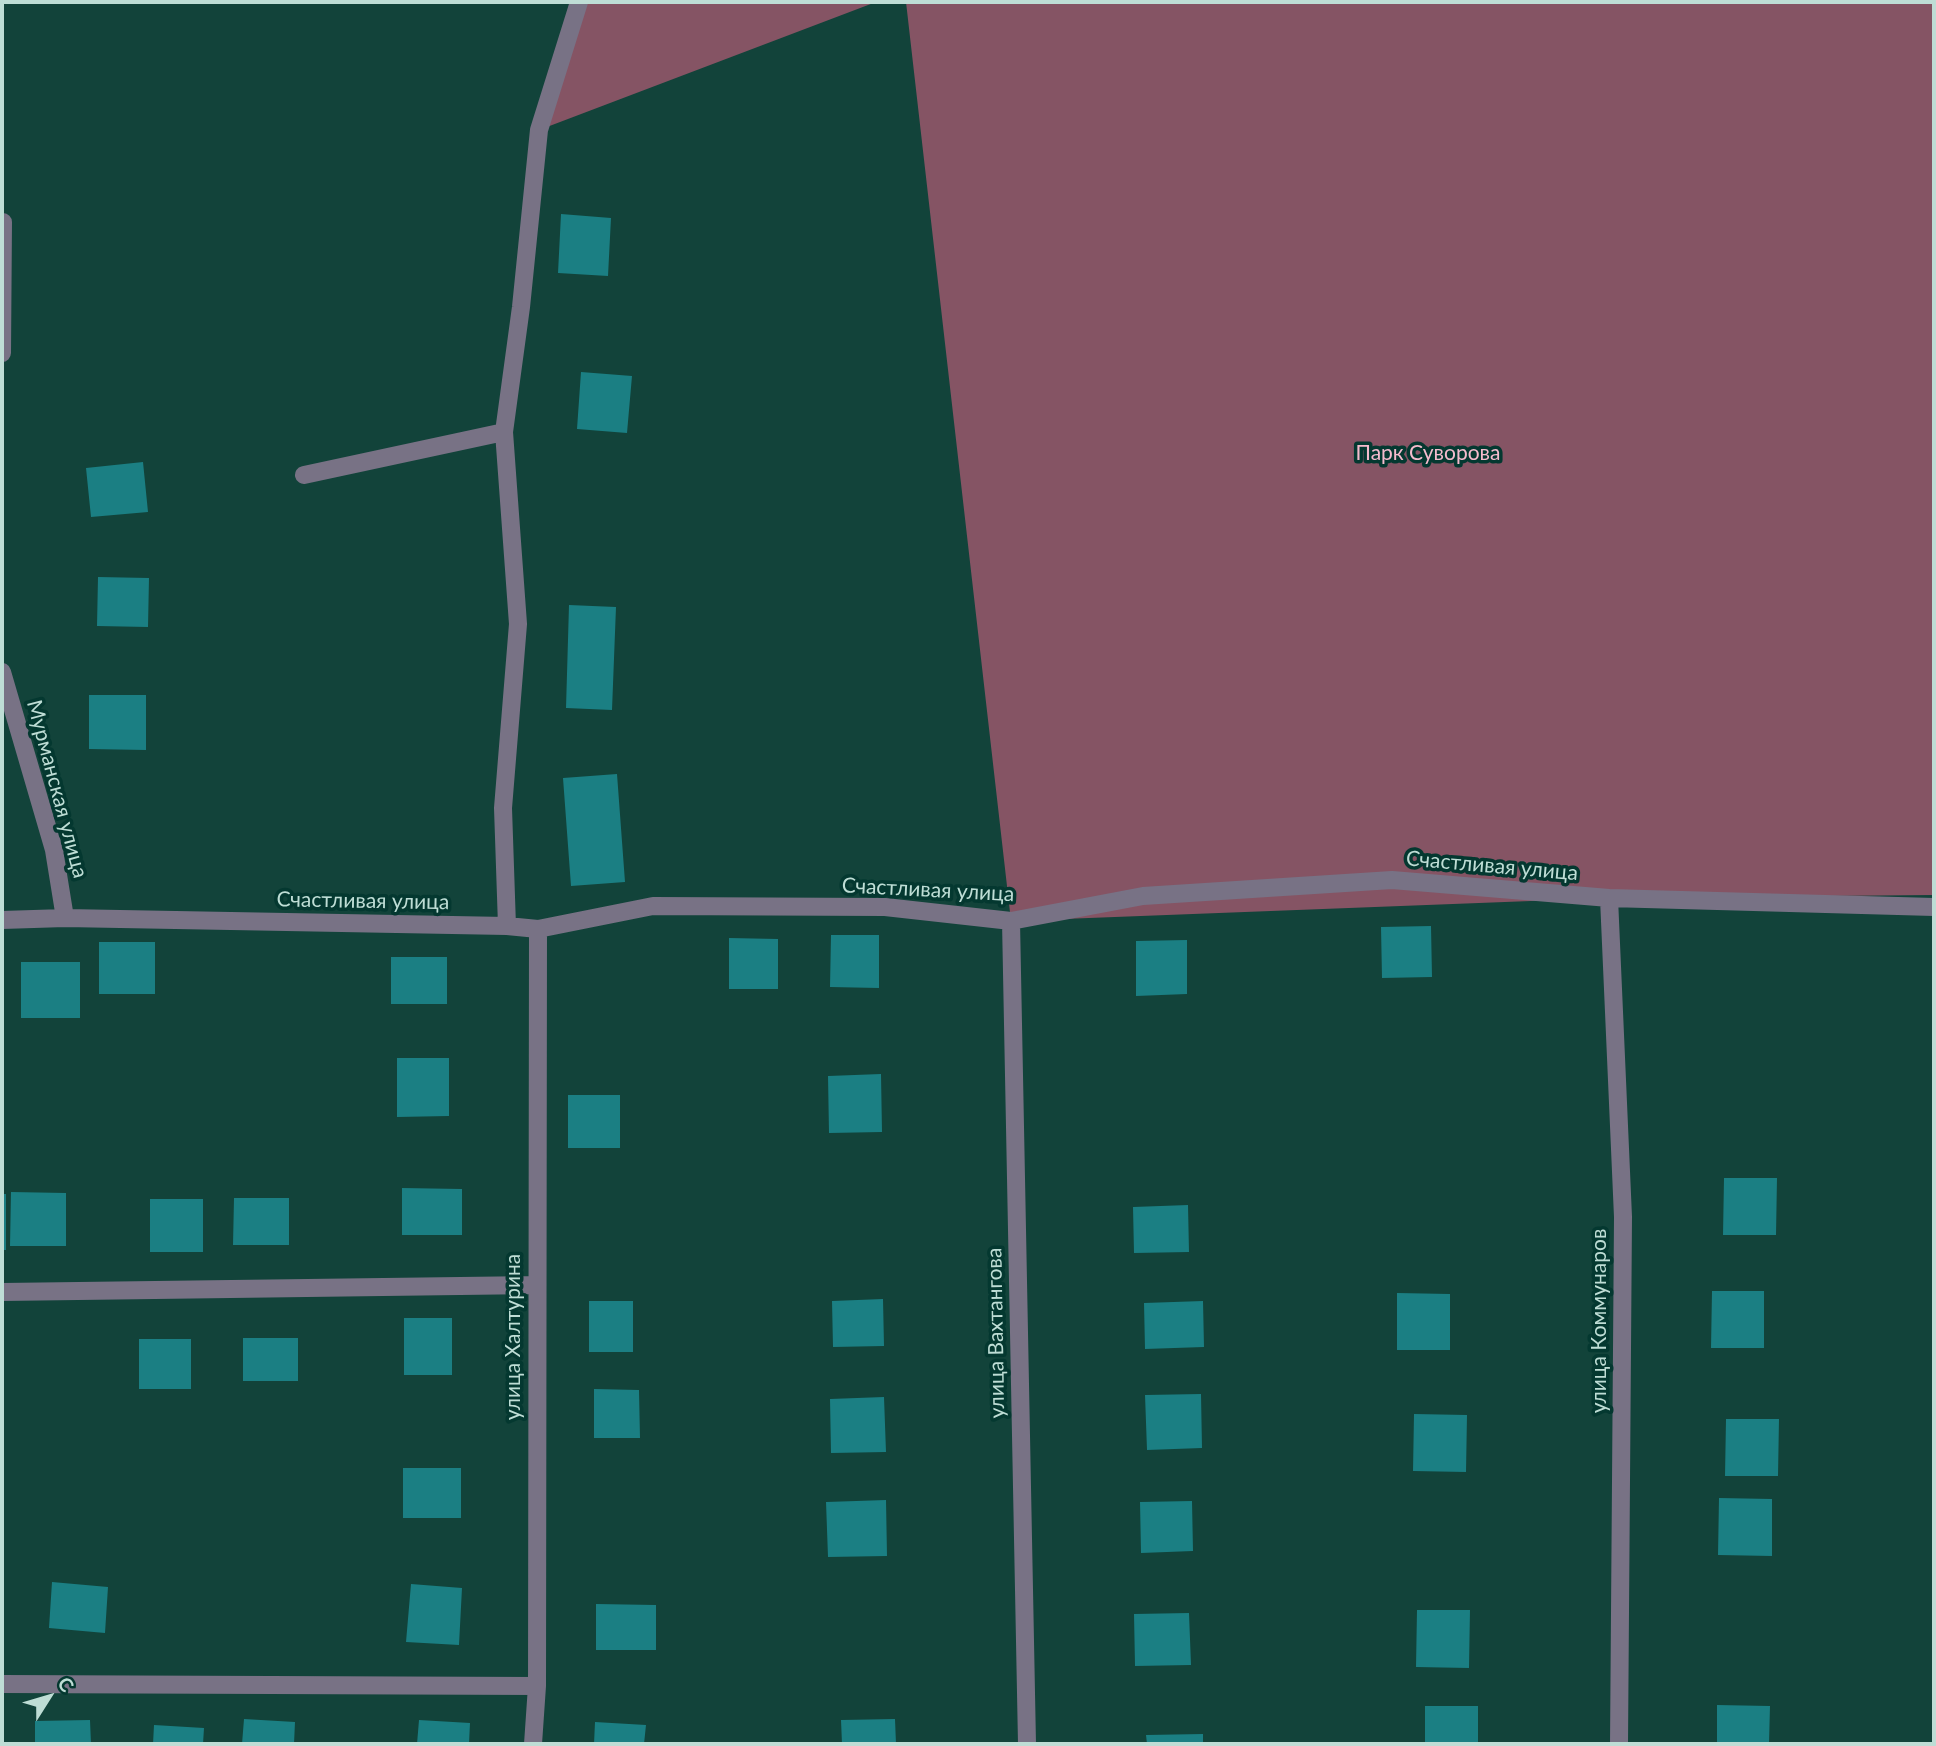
<!DOCTYPE html>
<html>
<head>
<meta charset="utf-8">
<style>
  body { margin:0 }
  #map { position:relative; width:1936px; height:1746px; overflow:hidden; background:#12433a; font-family:Lato,sans-serif }
  canvas { display:block }
  .frame { position:absolute; inset:0; border:4px solid #beddd5; pointer-events:none }
  .north { position:absolute; left:14px; top:1662px; width:70px; height:70px; -webkit-text-stroke:5px #043830; paint-order:stroke; rotate:53deg; font-size:19px; font-weight:700; line-height:28px; text-align:center; color:#beddd5 }
  .north::after { content:''; display:block; margin:auto; width:24px; height:32px; background:#beddd5; clip-path:polygon(50% 0,100% 100%,50% 72%,0 100%) }
</style>
</head>
<body>
<div id="map">
<canvas width="1936" height="1746"></canvas>
<div class="frame"></div>
<div class="north">С</div>
</div>
<script>
const c = document.querySelector('canvas').getContext('2d');
c.lineJoin = 'round';
function paint(path, color) { c.fillStyle = color; c.fill(path, 'evenodd'); }
function trace(path, color, width, dash) { c.strokeStyle = color; c.lineWidth = width; c.lineCap = dash ? 'butt' : 'round'; c.setLineDash(dash || []); c.stroke(path); }
function label(font, color, halo, rows, align = 'center') {
  c.font = font + ' Lato,sans-serif'; c.lineWidth = 7; c.setLineDash([]); c.textBaseline = 'middle'; c.strokeStyle = halo; c.fillStyle = color; for (const [text, x, y, turn = 0] of rows) {
    c.save(); c.translate(x, y); c.rotate((+turn || 0) * Math.PI / 180); c.textAlign = isNaN(turn) ? turn : align; if (halo) c.strokeText(text, 0, 0); c.fillText(text, 0, 0); c.restore();
  }
}
const green = new Path2D(`
  M 579,2 L 876,2 L 539,130 Z
  M 906,2 L 1934,2 L 1934,895 L 1609,898 L 1011,921 Z`);
const building = new Path2D(`
  M 561,214 L 611,218 L 608,276 L 558,273 Z
  M 581,372 L 632,376 L 627,433 L 577,429 Z
  M 143,462 L 148,512 L 91,517 L 86,468 Z
  M 98,577 L 149,578 L 148,627 L 97,626 Z
  M 569,605 L 616,607 L 612,710 L 566,708 Z
  M 89,695 L 146,695 L 146,750 L 89,749 Z
  M 617,774 L 625,882 L 571,886 L 563,778 Z
  M 1431,926 L 1432,977 L 1382,978 L 1381,927 Z
  M 831,935 L 879,935 L 879,988 L 830,987 Z
  M 729,938 L 778,939 L 778,989 L 729,989 Z
  M 1187,940 L 1187,994 L 1136,996 L 1136,941 Z
  M 99,942 L 155,942 L 155,994 L 99,994 Z
  M 391,957 L 447,957 L 447,1004 L 391,1004 Z
  M 21,962 L 80,962 L 80,1018 L 21,1018 Z
  M 397,1058 L 449,1058 L 449,1116 L 397,1117 Z
  M 881,1074 L 882,1132 L 829,1133 L 828,1076 Z
  M 568,1095 L 620,1095 L 620,1148 L 568,1148 Z
  M 1724,1178 L 1777,1178 L 1776,1235 L 1723,1235 Z
  M 402,1188 L 462,1189 L 462,1235 L 402,1235 Z
  M 11,1192 L 66,1193 L 66,1246 L 10,1246 Z
  M 2,1194 L 6,1194 L 6,1250 L 2,1250 Z
  M 234,1198 L 289,1198 L 289,1245 L 233,1245 Z
  M 150,1199 L 203,1199 L 203,1252 L 150,1252 Z
  M 1188,1205 L 1189,1252 L 1134,1253 L 1133,1207 Z
  M 1712,1291 L 1764,1291 L 1764,1348 L 1711,1348 Z
  M 1397,1293 L 1450,1294 L 1450,1350 L 1397,1350 Z
  M 883,1299 L 884,1346 L 833,1347 L 832,1301 Z
  M 589,1301 L 633,1301 L 633,1352 L 589,1352 Z
  M 1203,1301 L 1204,1347 L 1145,1349 L 1144,1303 Z
  M 404,1318 L 452,1318 L 452,1375 L 404,1375 Z
  M 243,1338 L 298,1338 L 298,1381 L 243,1381 Z
  M 139,1339 L 191,1339 L 191,1389 L 139,1389 Z
  M 594,1389 L 639,1390 L 640,1438 L 594,1438 Z
  M 1201,1394 L 1202,1448 L 1147,1450 L 1145,1395 Z
  M 884,1397 L 886,1452 L 831,1453 L 830,1399 Z
  M 1414,1414 L 1467,1415 L 1466,1472 L 1413,1471 Z
  M 1726,1419 L 1779,1419 L 1778,1476 L 1725,1476 Z
  M 403,1468 L 461,1468 L 461,1518 L 403,1518 Z
  M 1719,1498 L 1772,1499 L 1772,1556 L 1718,1555 Z
  M 886,1500 L 887,1556 L 828,1557 L 826,1502 Z
  M 1192,1501 L 1193,1551 L 1141,1553 L 1140,1502 Z
  M 52,1582 L 108,1587 L 105,1633 L 49,1628 Z
  M 411,1584 L 462,1588 L 459,1645 L 406,1642 Z
  M 596,1604 L 656,1605 L 656,1650 L 596,1650 Z
  M 1417,1610 L 1470,1610 L 1469,1668 L 1416,1667 Z
  M 1189,1613 L 1191,1665 L 1135,1666 L 1134,1614 Z
  M 1717,1705 L 1770,1706 L 1769,1744 L 1717,1744 Z
  M 1425,1706 L 1478,1706 L 1478,1744 L 1425,1744 Z
  M 244,1719 L 295,1722 L 294,1744 L 242,1744 Z
  M 895,1719 L 896,1744 L 842,1744 L 841,1720 Z
  M 90,1720 L 91,1744 L 35,1744 L 35,1721 Z
  M 419,1720 L 470,1723 L 469,1744 L 417,1744 Z
  M 595,1722 L 646,1725 L 644,1744 L 594,1744 Z
  M 154,1725 L 204,1728 L 203,1744 L 153,1744 Z
  M 1203,1734 L 1203,1744 L 1147,1744 L 1146,1735 Z`);
const minor = new Path2D(`
  M 2,353 L 3,222
  M 304,475 L 504,432
  M 2,672 L 54,850 L 65,918
  M 1609,898 L 1623,1217 L 1619,1744
  M 2,920 L 65,918 L 507,926 L 538,929 L 653,906 L 885,907 L 1011,921 L 1143,896 L 1392,880 L 1609,898 L 1934,907
  M 1011,921 L 1027,1744
  M 507,926 L 503,808 L 518,624 L 504,432 L 521,307 L 539,130 L 579,2
  M 2,1292 L 536,1285
  M 2,1684 L 537,1686
  M 533,1744 L 537,1686 L 538,929`);
const parkNames = [
  ["Парк Суворова",1428,453]
];
const streetNames = [
  ["Мурманская улица",57,789,75],
  ["Счастливая улица",1492,866,5],
  ["Счастливая улица",928,890,3],
  ["Счастливая улица",363,901,1],
  ["улица Коммунаров",1599,1321,-90],
  ["улица Вахтангова",996,1333,-91],
  ["улица Халтурина",513,1337,-90]
];
paint(green, '#855464');
paint(building, '#1b7f83');
trace(minor, '#787285', 18);
label('21px', '#f5bbcd', '#043830', parkNames);
label('21px', '#beddd5', '#043830', streetNames);
</script>
</body>
</html>
